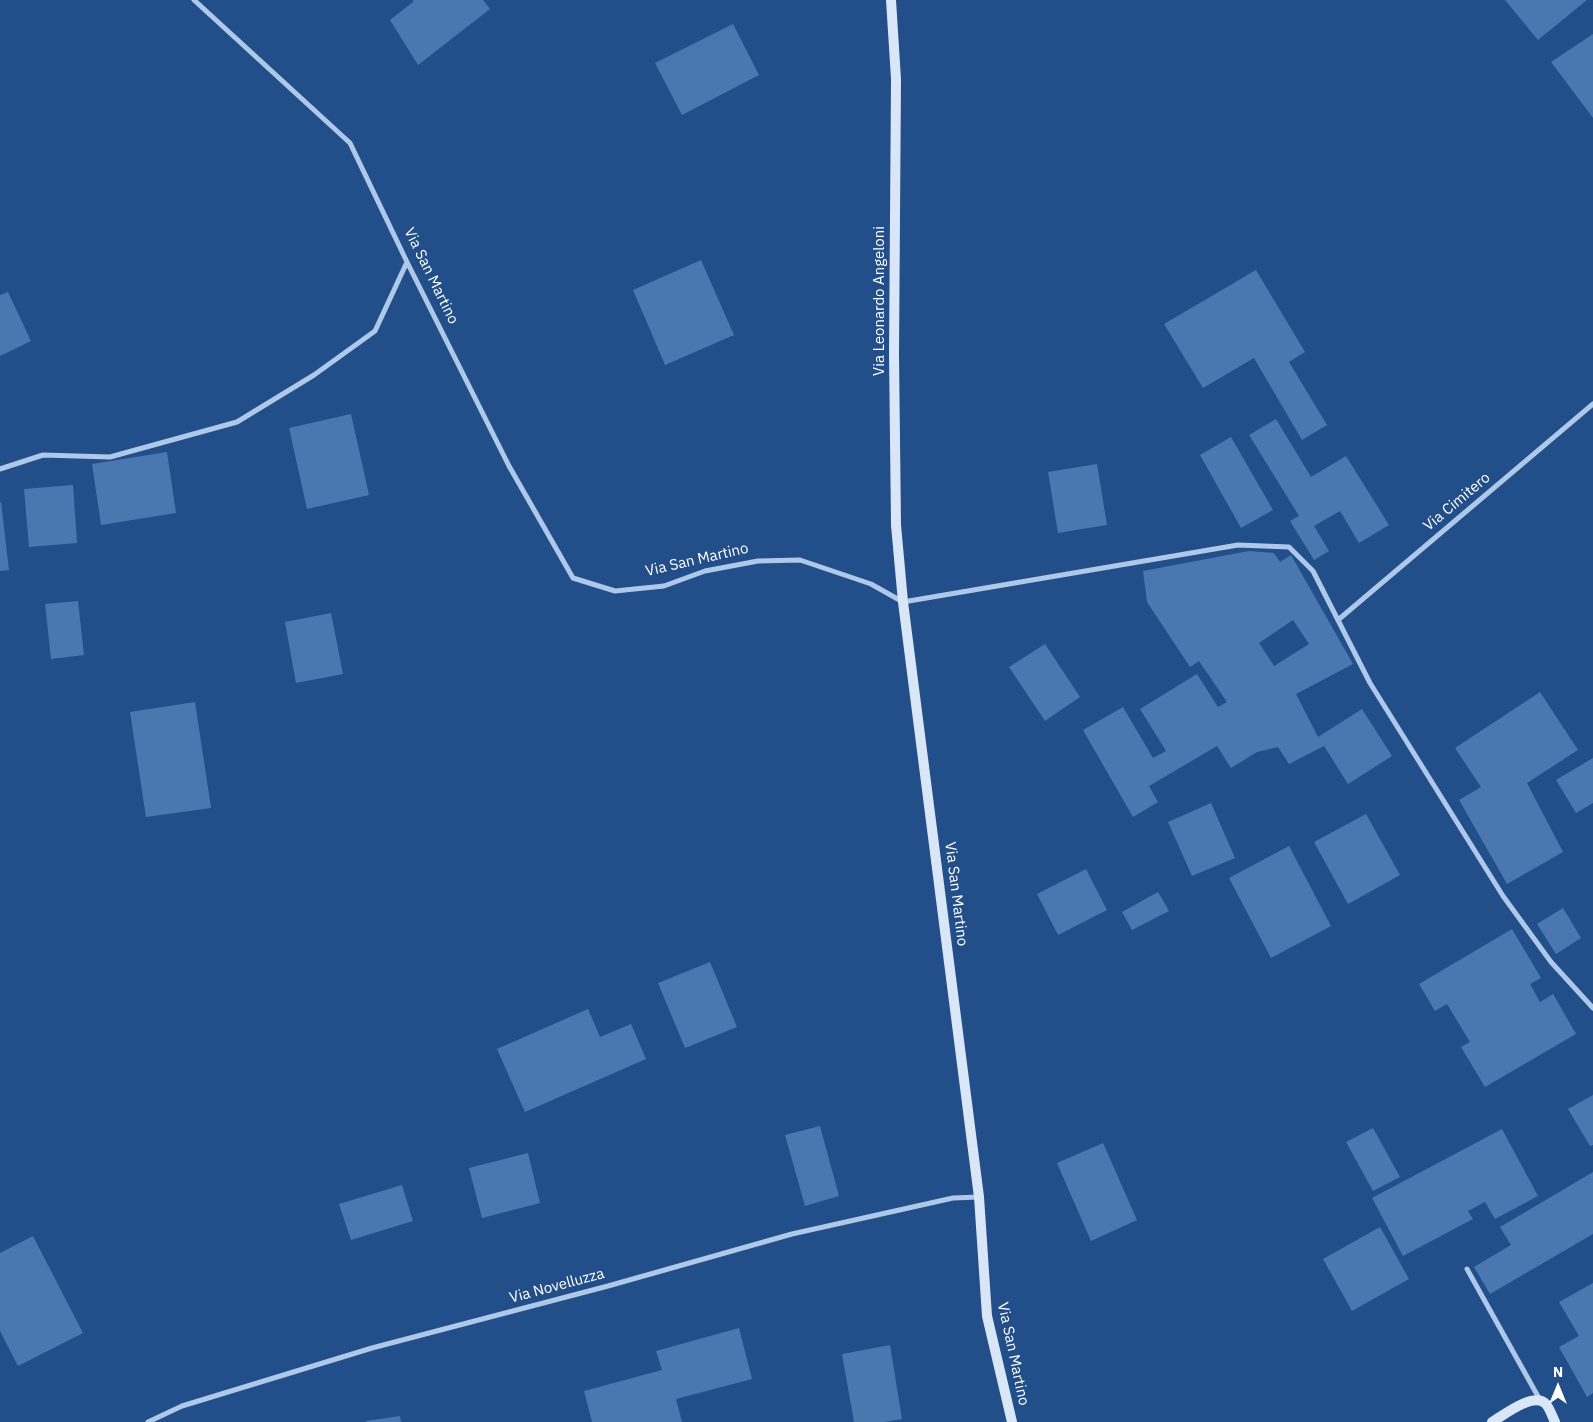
<!DOCTYPE html>
<html>
<head>
<meta charset="utf-8">
<style>
  body { margin:0 }
  #map { position:relative; width:1593px; height:1422px; overflow:hidden; background:#224e89; font-family:"IBM Plex Sans",sans-serif }
  canvas { display:block }
  .north { position:absolute; left:1533px; top:1362px; width:50px; height:50px; -webkit-text-stroke:4px #224e89; paint-order:stroke; rotate:0deg; font-size:14px; font-weight:700; line-height:20px; text-align:center; color:#fff }
  .north::after { content:''; display:block; margin:auto; width:18px; height:22px; background:#fff; clip-path:polygon(50% 0,100% 100%,50% 72%,0 100%) }
</style>
</head>
<body>
<div id="map">
<canvas width="1593" height="1422"></canvas>
<div class="north">N</div>
</div>
<script>
const c = document.querySelector('canvas').getContext('2d');
c.lineJoin = 'round';
function paint(path, color) { c.fillStyle = color; c.fill(path, 'evenodd'); }
function trace(path, color, width, dash) { c.strokeStyle = color; c.lineWidth = width; c.lineCap = dash ? 'butt' : 'round'; c.setLineDash(dash || []); c.stroke(path); }
function label(font, color, halo, rows, align = 'center') {
  c.font = font + ' "IBM Plex Sans",sans-serif'; c.lineWidth = 4; c.setLineDash([]); c.textBaseline = 'middle'; c.strokeStyle = halo; c.fillStyle = color; for (const [text, x, y, turn = 0] of rows) {
    c.save(); c.translate(x, y); c.rotate((+turn || 0) * Math.PI / 180); c.textAlign = isNaN(turn) ? turn : align; if (halo) c.strokeText(text, 0, 0); c.fillText(text, 0, 0); c.restore();
  }
}
const building = new Path2D(`
  M 413,0 L 483,0 L 490,9 L 418,65 L 390,20 L 413,2 Z
  M 1505,0 L 1587,0 L 1538,40 Z
  M 733,24 L 759,75 L 682,115 L 655,63 Z
  M 1593,34 L 1593,118 L 1551,62 Z
  M 701,260 L 734,335 L 665,365 L 633,290 Z
  M 1256,270 L 1305,352 L 1289,362 L 1327,425 L 1302,440 L 1254,358 L 1203,388 L 1164,324 Z
  M 8,292 L 31,341 L 0,356 L 0,295 Z
  M 351,414 L 369,495 L 307,509 L 289,428 Z
  M 1276,419 L 1311,477 L 1346,456 L 1389,525 L 1359,543 L 1340,511 L 1314,526 L 1329,551 L 1314,560 L 1290,521 L 1299,516 L 1249,435 Z
  M 1231,437 L 1273,510 L 1241,528 L 1200,455 Z
  M 167,452 L 176,513 L 101,525 L 92,464 Z
  M 1097,464 L 1107,525 L 1058,533 L 1048,472 Z
  M 73,485 L 77,543 L 29,547 L 24,489 Z
  M 1,502 L 9,570 L 0,571 L 0,503 Z
  M 1249,551 L 1274,553 L 1280,562 L 1291,555 L 1353,664 L 1296,694 L 1318,737 L 1362,709 L 1392,756 L 1348,784 L 1324,746 L 1289,764 L 1278,747 L 1257,752 L 1231,768 L 1217,746 L 1149,786 L 1158,802 L 1133,817 L 1083,730 L 1123,707 L 1153,758 L 1166,751 L 1140,709 L 1197,674 L 1218,707 L 1227,702 L 1199,661 L 1190,667 L 1147,602 L 1143,571 ZM 1293,620 L 1309,644 L 1274,666 L 1259,643 Z
  M 78,601 L 84,655 L 51,659 L 45,604 Z
  M 331,613 L 343,674 L 296,683 L 285,622 Z
  M 1045,644 L 1080,697 L 1045,721 L 1009,667 Z
  M 1540,692 L 1578,750 L 1527,783 L 1563,852 L 1507,884 L 1459,800 L 1481,787 L 1455,748 Z
  M 195,702 L 211,808 L 146,817 L 130,712 Z
  M 1593,758 L 1593,803 L 1576,813 L 1556,780 Z
  M 1211,803 L 1235,858 L 1192,876 L 1168,822 Z
  M 1366,814 L 1400,875 L 1348,904 L 1314,842 Z
  M 1289,846 L 1331,926 L 1271,958 L 1229,878 Z
  M 1086,869 L 1107,910 L 1058,935 L 1037,894 Z
  M 1158,892 L 1169,911 L 1132,930 L 1122,912 Z
  M 1563,908 L 1581,938 L 1556,954 L 1537,924 Z
  M 1512,929 L 1541,978 L 1530,984 L 1540,1002 L 1553,994 L 1576,1034 L 1485,1087 L 1461,1047 L 1470,1042 L 1447,1004 L 1435,1011 L 1419,984 Z
  M 710,962 L 737,1027 L 685,1048 L 658,983 Z
  M 588,1009 L 600,1037 L 631,1024 L 646,1059 L 525,1112 L 497,1049 Z
  M 1593,1095 L 1593,1145 L 1590,1146 L 1568,1109 Z
  M 820,1126 L 839,1196 L 805,1206 L 785,1135 Z
  M 1373,1128 L 1400,1177 L 1373,1191 L 1346,1142 Z
  M 1502,1129 L 1538,1196 L 1495,1219 L 1485,1202 L 1468,1211 L 1473,1219 L 1403,1256 L 1372,1198 Z
  M 1103,1143 L 1137,1220 L 1091,1241 L 1057,1163 Z
  M 528,1153 L 540,1203 L 482,1218 L 469,1168 Z
  M 1593,1172 L 1593,1234 L 1490,1294 L 1474,1267 L 1511,1245 L 1500,1227 Z
  M 402,1185 L 413,1221 L 351,1240 L 339,1204 Z
  M 1380,1227 L 1409,1279 L 1352,1311 L 1323,1259 Z
  M 33,1236 L 83,1333 L 18,1366 L 0,1331 L 0,1253 Z
  M 1593,1283 L 1593,1393 L 1587,1397 L 1559,1347 L 1579,1336 L 1559,1302 Z
  M 739,1328 L 752,1379 L 676,1399 L 682,1422 L 592,1422 L 584,1391 L 662,1370 L 656,1351 Z
  M 890,1345 L 902,1419 L 884,1422 L 854,1422 L 842,1354 Z
  M 400,1416 L 401,1422 L 366,1422 L 366,1421 Z`);
const street = new Path2D(`
  M 194,0 L 350,143 L 407,262 L 509,466 L 573,578 L 615,591 L 664,586 L 705,571 L 758,561 L 800,560 L 871,584 L 903,602 L 1238,545 L 1289,547 L 1313,571 L 1370,683 L 1503,896 L 1551,962 L 1593,1008
  M 0,469 L 43,455 L 110,457 L 237,422 L 314,375 L 375,331 L 407,262
  M 1338,620 L 1593,404
  M 1467,1269 L 1540,1400
  M 148,1422 L 182,1406 L 372,1348 L 608,1286 L 792,1234 L 953,1198 L 979,1197`);
const secondary = new Path2D(`
  M 891,0 L 896,79 L 894,354 L 896,525 L 903,602 L 979,1197 L 987,1316 L 1012,1422
  M 1492,1422 C 1504,1415 1534,1391 1546,1404 C 1550,1409 1552,1416 1555,1422`);
const streetNames = [
  ["Via San Martino",431,276,64],
  ["Via Leonardo Angeloni",880,301,-90],
  ["Via Cimitero",1457,502,-40],
  ["Via San Martino",697,560,-13],
  ["Via San Martino",956,894,83],
  ["Via Novelluzza",557,1286,-15],
  ["Via San Martino",1013,1354,78]
];
paint(building, '#4b77b1');
trace(street, '#aec8ea', 5);
trace(secondary, '#d9e6f8', 10);
label('15px', '#fff', '#224e89', streetNames);
</script>
</body>
</html>
